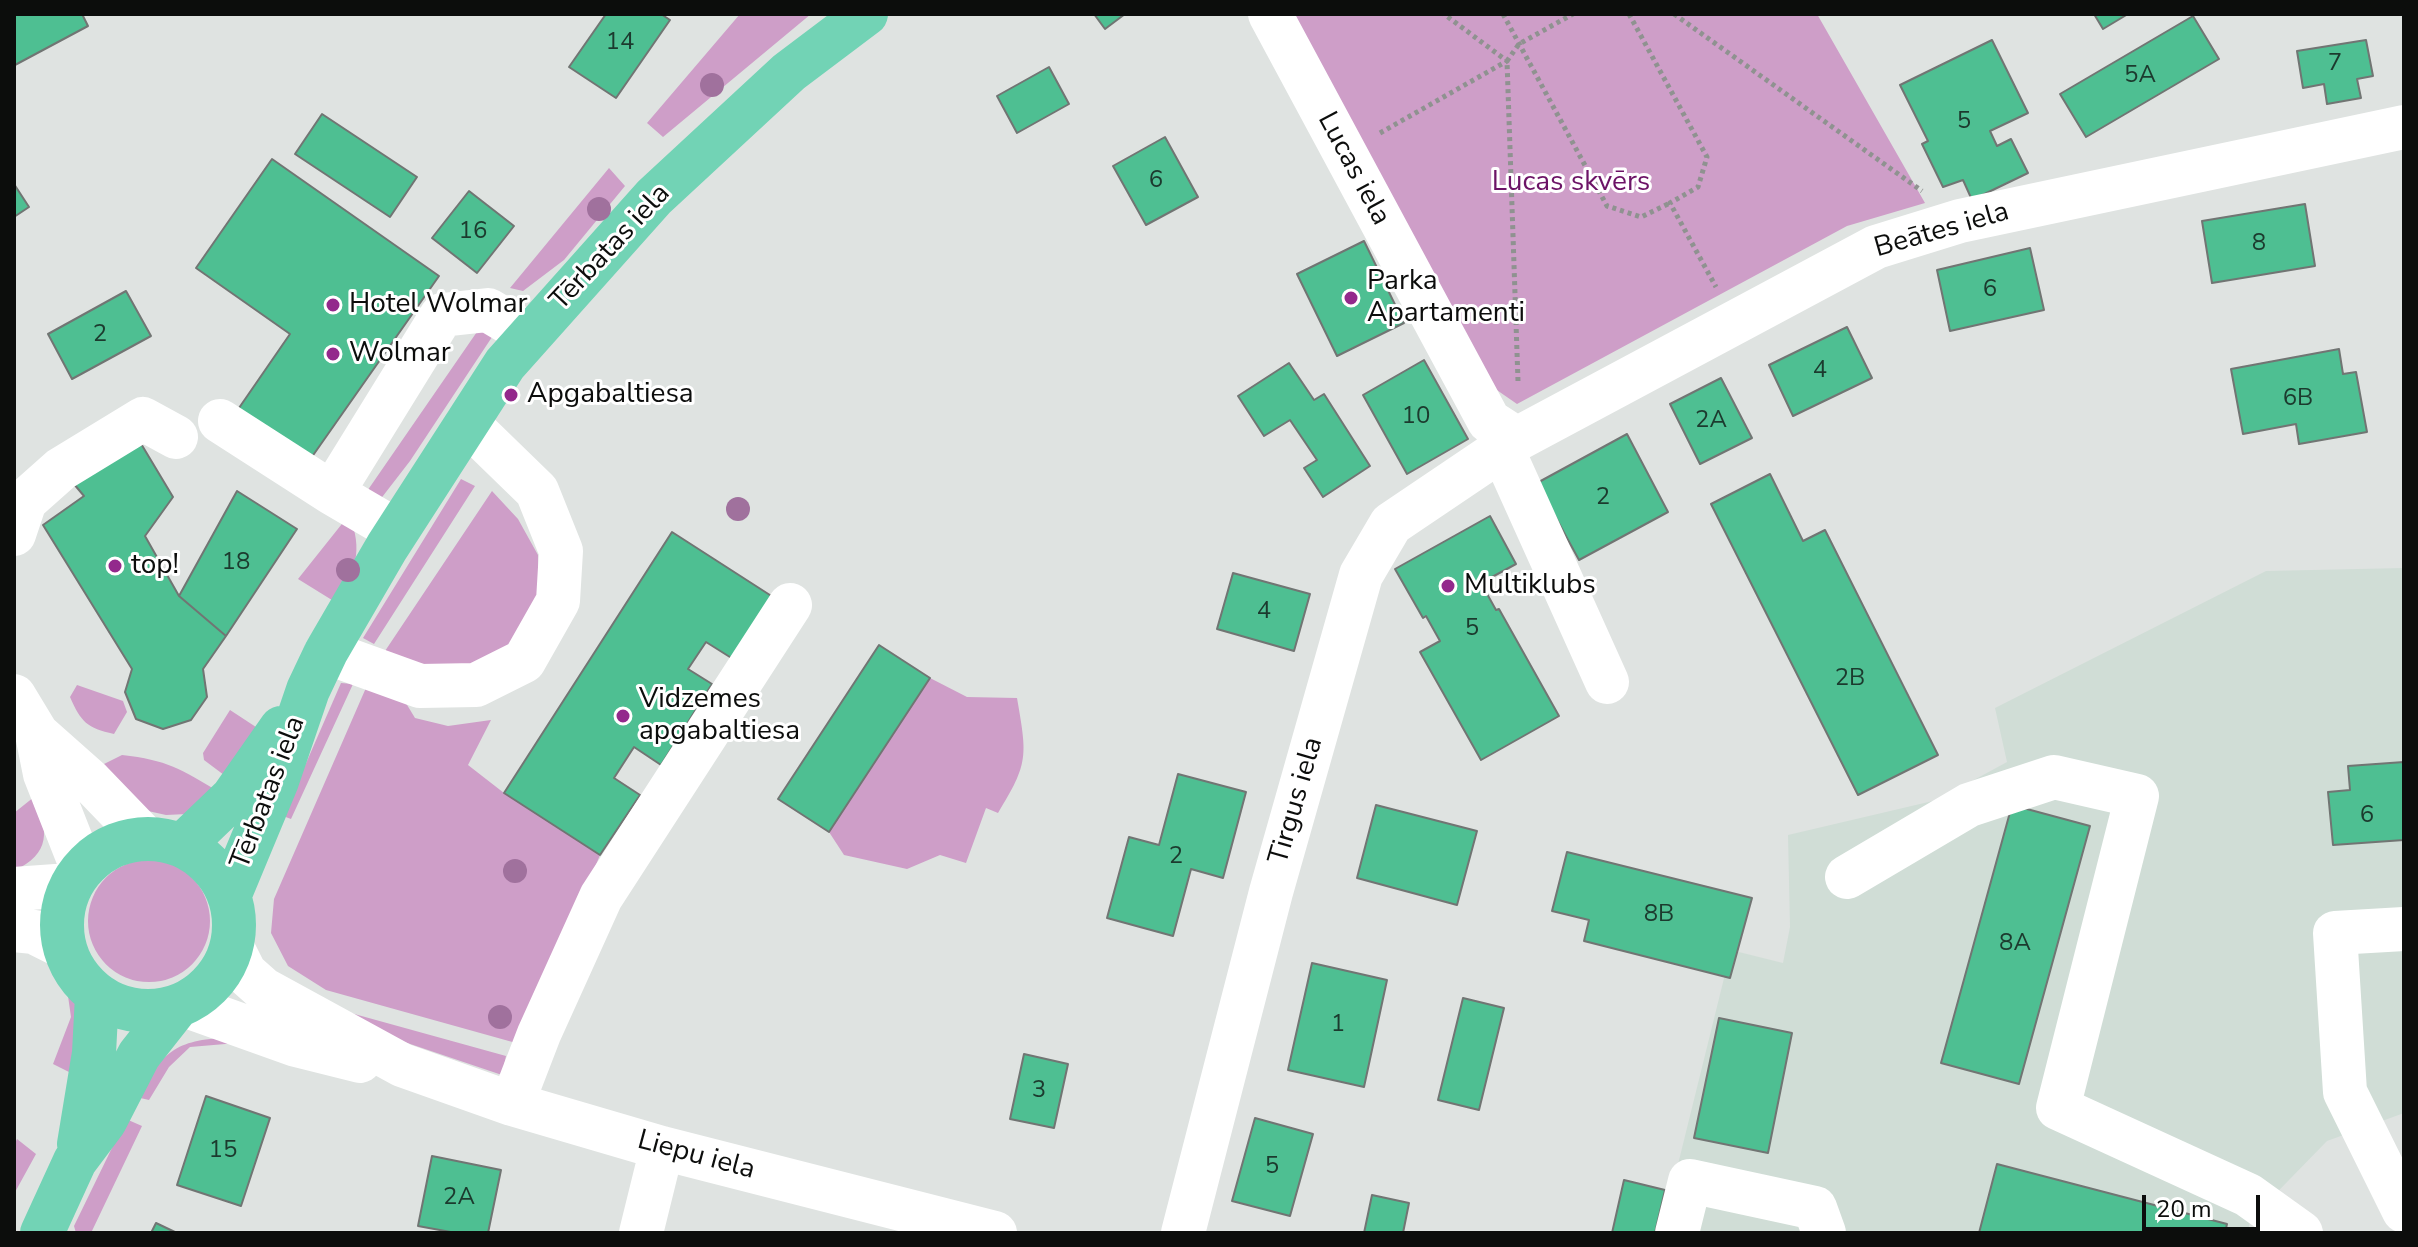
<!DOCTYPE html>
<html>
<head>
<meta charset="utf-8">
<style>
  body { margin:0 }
  #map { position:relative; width:2418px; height:1247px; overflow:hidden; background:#dfe3e1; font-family:"Nunito Sans",sans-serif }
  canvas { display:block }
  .frame { position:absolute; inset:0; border:16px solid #0c0d0c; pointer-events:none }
  .scale { position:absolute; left:2142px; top:1195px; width:118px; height:36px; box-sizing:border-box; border:4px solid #0c0d0c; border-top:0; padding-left:10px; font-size:24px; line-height:28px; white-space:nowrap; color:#0c0d0c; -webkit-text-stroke:6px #fff; paint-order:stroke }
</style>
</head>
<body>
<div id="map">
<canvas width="2418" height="1247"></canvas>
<div class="frame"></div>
<div class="scale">20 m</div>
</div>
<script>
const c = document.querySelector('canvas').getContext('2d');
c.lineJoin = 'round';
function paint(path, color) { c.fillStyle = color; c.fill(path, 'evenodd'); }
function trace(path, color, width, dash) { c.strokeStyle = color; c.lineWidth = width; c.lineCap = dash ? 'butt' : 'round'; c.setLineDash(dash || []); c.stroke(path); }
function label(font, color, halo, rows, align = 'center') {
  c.font = font + ' "Nunito Sans",sans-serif'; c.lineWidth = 6; c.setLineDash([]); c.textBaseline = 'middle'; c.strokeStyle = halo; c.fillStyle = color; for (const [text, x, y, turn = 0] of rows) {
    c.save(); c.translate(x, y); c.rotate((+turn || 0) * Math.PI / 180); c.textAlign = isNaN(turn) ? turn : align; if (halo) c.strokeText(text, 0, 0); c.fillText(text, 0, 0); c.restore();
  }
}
const built = new Path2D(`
  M 2404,568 L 2404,1113 L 2327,1141 L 2250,1220 L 2248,1233 L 1661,1233 L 1731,950 L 1783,963 L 1790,927 L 1788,835 L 1937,800 L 2007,762 L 1995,708 L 2266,571 Z`);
const green = new Path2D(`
  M 740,14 L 811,14 L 663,137 L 647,123 Z
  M 1290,14 L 1817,14 L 1925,203 L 1847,226 L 1517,404 L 1491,386 Z
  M 609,168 L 625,186 L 564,260 L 523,291 L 510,288 Z
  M 481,326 L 494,334 L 410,461 L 376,505 L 363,497 Z
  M 461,479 L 475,486 L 374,644 L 363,638 Z
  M 492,491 L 518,519 L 538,555 L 539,593 L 520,634 L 496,661 L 457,674 L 383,654 Z
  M 349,515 C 364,551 354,570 340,605 L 298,579 Z
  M 372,674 L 398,690 L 415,718 L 448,726 L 491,720 L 468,765 L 504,793 L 600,855 L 528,1031 L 516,1043 L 326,990 L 288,966 L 271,933 L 274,899 Z
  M 930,678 L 967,697 L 1017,698 C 1027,756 1029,763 998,813 L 986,808 L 966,863 L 940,855 L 907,869 L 844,855 L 829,832 Z
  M 341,683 L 353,684 L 291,819 L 283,816 Z
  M 77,685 L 123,701 L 127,712 L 114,734 C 87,728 81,722 70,697 Z
  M 230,710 L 259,729 L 228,778 L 204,760 L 203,753 Z
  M 122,755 C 167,760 181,769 219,792 L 187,814 L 166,815 L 130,807 L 94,769 Z
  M 34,797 C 49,831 51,853 14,871 L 14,813 Z
  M88 921a61 61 0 1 1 122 0a61 61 0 1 1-122 0Z
  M 67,989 L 77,1001 L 75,1075 L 53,1064 L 71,1017 Z
  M 329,1007 L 506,1056 L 502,1075 L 348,1023 Z
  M 234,1037 L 237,1043 L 190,1047 L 169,1067 L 149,1100 L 136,1097 C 166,1048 176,1040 234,1037 Z
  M 126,1119 L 142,1126 L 91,1233 L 76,1233 L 74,1226 Z
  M 17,1139 L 36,1154 L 14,1194 L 14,1145 Z`);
const building = new Path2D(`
  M 14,14 L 82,14 L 88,26 L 15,65 Z
  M 606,14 L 661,14 L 670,20 L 616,98 L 569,67 Z
  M 1094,14 L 1125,14 L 1105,29 Z
  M 2094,14 L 2128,14 L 2103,29 Z
  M 2193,16 L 2219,59 L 2086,137 L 2060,94 Z
  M 1992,40 L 2028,113 L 1990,131 L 1997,146 L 2011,139 L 2028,173 L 1972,200 L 1963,180 L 1943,187 L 1922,144 L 1928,141 L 1900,85 Z
  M 2366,40 L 2373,76 L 2357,79 L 2361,98 L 2327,104 L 2324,84 L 2303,88 L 2297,51 Z
  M 1049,67 L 1069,104 L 1017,133 L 997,96 Z
  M 322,114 L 417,177 L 390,217 L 295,154 Z
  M 1165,137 L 1198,197 L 1146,225 L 1113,166 Z
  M 272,159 L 439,276 L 302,471 L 230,421 L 290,334 L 196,268 Z
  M 14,184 L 29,207 L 14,217 Z
  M 469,191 L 514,226 L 477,273 L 432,238 Z
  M 2305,204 L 2315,266 L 2212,283 L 2202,221 Z
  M 1364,241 L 1404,323 L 1337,356 L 1297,274 Z
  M 2030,248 L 2044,310 L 1950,331 L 1937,270 Z
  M 126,291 L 151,336 L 72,379 L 48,334 Z
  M 1847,327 L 1872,378 L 1793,416 L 1769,365 Z
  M 2339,349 L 2343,374 L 2356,372 L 2367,432 L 2299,444 L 2296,424 L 2243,434 L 2231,369 Z
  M 1424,360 L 1468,439 L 1407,474 L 1363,395 Z
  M 1289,363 L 1314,400 L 1324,394 L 1370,466 L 1323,497 L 1304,468 L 1317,460 L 1290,420 L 1264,436 L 1238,396 Z
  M 1721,378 L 1752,438 L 1700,464 L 1670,404 Z
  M 1627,434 L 1668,512 L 1579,560 L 1537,483 Z
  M 137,437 L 173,497 L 145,536 L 179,596 L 226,636 L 203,669 L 207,697 L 191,720 L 163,729 L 136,719 L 125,692 L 132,669 L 43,525 L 84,496 L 68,477 Z
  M 1770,474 L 1803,541 L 1825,530 L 1938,755 L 1858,795 L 1711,504 Z
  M 237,491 L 297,529 L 226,636 L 179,596 Z
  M 1490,516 L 1516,564 L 1481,583 L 1496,610 L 1499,609 L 1559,716 L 1481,760 L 1420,652 L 1440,641 L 1426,616 L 1423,618 L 1395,569 Z
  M 672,532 L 773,597 L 733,659 L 706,642 L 688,669 L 712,684 L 661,765 L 634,747 L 614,778 L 640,795 L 600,855 L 504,793 Z
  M 1233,573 L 1310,594 L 1294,651 L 1217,629 Z
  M 879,645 L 930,678 L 829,832 L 778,799 Z
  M 2404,762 L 2404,840 L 2333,845 L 2328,792 L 2350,790 L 2348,766 Z
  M 1178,774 L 1246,792 L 1223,878 L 1191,869 L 1173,936 L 1107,918 L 1129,837 L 1159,845 Z
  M 1376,805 L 1477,831 L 1457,905 L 1357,878 Z
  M 2012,805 L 2090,826 L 2019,1084 L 1941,1063 Z
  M 1567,852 L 1752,898 L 1730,978 L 1584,941 L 1589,920 L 1552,911 Z
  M 1312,963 L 1387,980 L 1364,1087 L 1288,1070 Z
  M 1463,998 L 1504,1008 L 1479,1110 L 1438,1100 Z
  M 1719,1018 L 1792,1033 L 1768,1153 L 1694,1138 Z
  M 1024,1054 L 1068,1064 L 1054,1128 L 1010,1119 Z
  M 206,1096 L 270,1118 L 241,1206 L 177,1185 Z
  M 1255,1118 L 1313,1134 L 1290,1216 L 1232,1201 Z
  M 432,1156 L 501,1170 L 488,1233 L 456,1233 L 418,1226 Z
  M 1997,1164 L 2227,1224 L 2225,1233 L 1979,1233 Z
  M 1624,1180 L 1665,1190 L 1655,1233 L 1612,1233 Z
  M 1372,1195 L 1409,1203 L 1403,1233 L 1364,1233 Z
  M 156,1223 L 177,1233 L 151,1233 Z`);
const path = new Path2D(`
  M 1503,14 L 1607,206 L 1641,217 L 1670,203
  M 1629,14 L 1707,157 L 1698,187 L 1670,203 L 1716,287
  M 1674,14 L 1922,191
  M 1380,133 L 1507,61 L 1444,14
  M 1518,381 L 1507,61 L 1519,44 L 1573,14`);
const minor = new Path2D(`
  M 1270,14 L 1489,421 L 1517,439
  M 220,421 L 332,493
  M 1502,449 L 1607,682
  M 397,531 L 332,493 L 442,315 L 488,310 L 530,335
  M 14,534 L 25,501 L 61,469 L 143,419 L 176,437
  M 326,652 L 420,686 L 476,685 L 524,661 L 558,601 L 561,551 L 537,491 L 467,423
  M 14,696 L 37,734 L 90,781 L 145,838
  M 37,734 L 45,774 L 82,868
  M 1847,877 L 1969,805 L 2054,777 L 2137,796 L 2058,1108 L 2248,1195 L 2301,1233
  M 14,889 L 70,885
  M 2404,929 L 2335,933 L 2345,1092 L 2404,1211
  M 14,930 L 34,932 L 64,947
  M 233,949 L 245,973 L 263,989 L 402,1065 L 512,1104 L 662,1148 L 995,1233
  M 184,1005 L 296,1045 L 360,1061
  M 512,1104 L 539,1034 L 601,897 L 790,605
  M 641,1233 L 662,1148
  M 1183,1233 L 1271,892 L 1361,575 L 1391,524 L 1517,439 L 1876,247 L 1960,221 L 2404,127
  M 1677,1233 L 1690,1181 L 1815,1208 L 1824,1233`);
const major = new Path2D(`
  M62 925a86 86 0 1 1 172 0a86 86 0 1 1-172 0Z
  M 183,845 L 232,798 L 281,728
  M 230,894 L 277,781 L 308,690 L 326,652 L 387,547 L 505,364 L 654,197 L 789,72 L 866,14
  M 79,1144 L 94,1053 L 97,996
  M 42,1233 L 75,1161 L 105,1121 L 139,1055 L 176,1008`);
const trees = [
  [712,85],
  [599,209],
  [738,509],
  [348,570],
  [515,871],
  [500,1017]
];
const markers = [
  [1351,298,8,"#93298c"],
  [333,305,8,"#93298c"],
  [333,354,8,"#93298c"],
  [511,395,8,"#93298c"],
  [115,566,8,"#93298c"],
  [1448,586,8,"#93298c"],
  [623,716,8,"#93298c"]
];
const numberNames = [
  ["14",620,43],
  ["7",2335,64],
  ["5A",2140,76],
  ["5",1964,122],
  ["6",1156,181],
  ["16",473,232],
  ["8",2259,244],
  ["6",1990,290],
  ["2",100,335],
  ["4",1820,371],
  ["6B",2298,399],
  ["10",1416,417],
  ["2A",1711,421],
  ["2",1603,498],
  ["18",236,563],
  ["4",1264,612],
  ["5",1472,629],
  ["2B",1850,679],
  ["6",2367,816],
  ["2",1176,857],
  ["8B",1659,915],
  ["8A",2015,944],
  ["1",1338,1025],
  ["3",1039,1091],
  ["15",223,1151],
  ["5",1272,1167],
  ["2A",459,1198]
];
const streetNames = [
  ["Lucas iela",1353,169,62],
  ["Beātes iela",1942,231,-16],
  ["Tērbatas iela",611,248,-47],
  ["Tērbatas iela",269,793,-69],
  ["Tirgus iela",1297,801,-74],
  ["Liepu iela",696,1156,15]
];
const parkNames = [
  ["Lucas skvērs",1571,183]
];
const poiNames = [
  ["Parka",1367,282],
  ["Apartamenti",1367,314],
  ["Hotel Wolmar",349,305],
  ["Wolmar",349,354],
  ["Apgabaltiesa",527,395],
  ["top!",131,566],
  ["Multiklubs",1464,586],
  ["Vidzemes",639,700],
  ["apgabaltiesa",639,732]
];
paint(built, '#d0ddd6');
paint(green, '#ce9ec8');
paint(building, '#4ebf92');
trace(building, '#717573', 2);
trace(path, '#8f9290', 5, [4, 4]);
trace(minor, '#fff', 44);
trace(major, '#72d3b5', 44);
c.fillStyle = '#a0719d';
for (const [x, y] of trees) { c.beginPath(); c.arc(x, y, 12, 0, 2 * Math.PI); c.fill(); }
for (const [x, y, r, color] of markers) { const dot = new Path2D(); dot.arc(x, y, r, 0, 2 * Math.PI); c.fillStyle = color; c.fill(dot); trace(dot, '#fff', 3); }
label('24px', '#1c3a2e', null, numberNames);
label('28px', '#0c0d0c', '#fff', streetNames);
label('28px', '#6c1366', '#fff', parkNames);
label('28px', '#0c0d0c', '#fff', poiNames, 'left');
</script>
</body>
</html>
